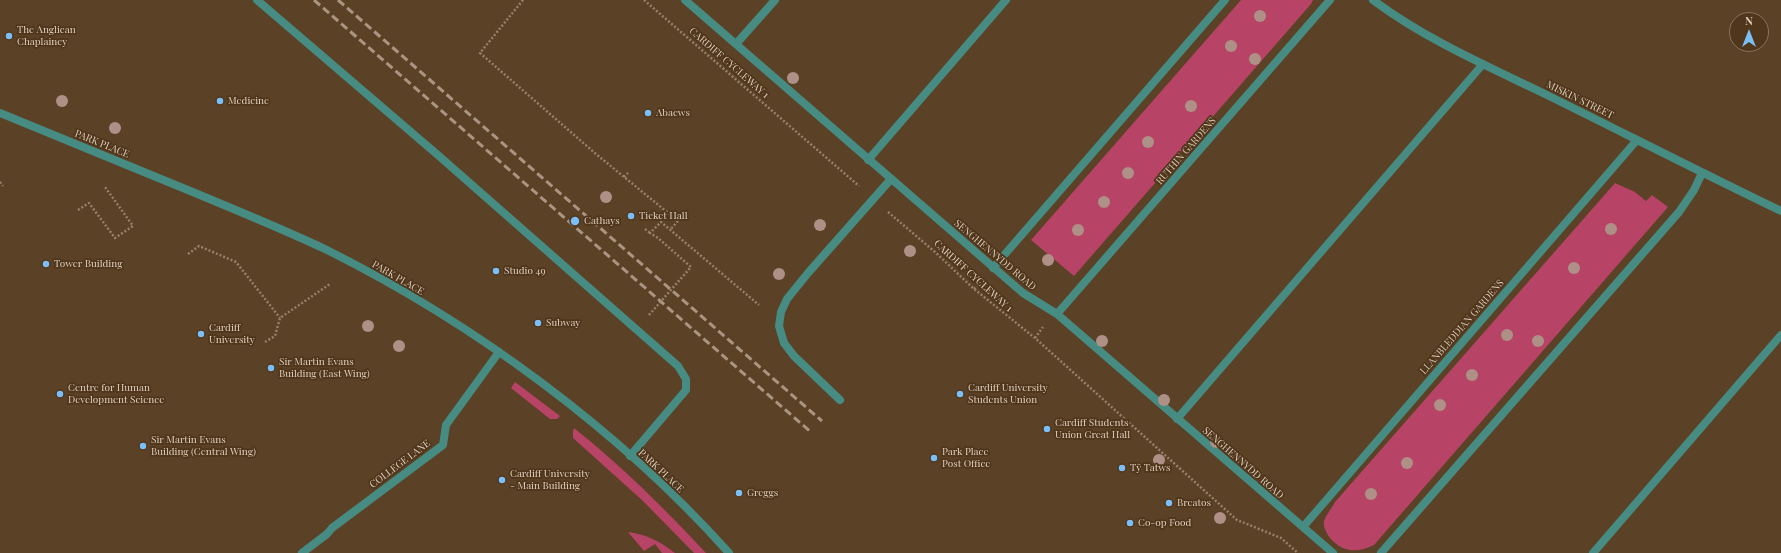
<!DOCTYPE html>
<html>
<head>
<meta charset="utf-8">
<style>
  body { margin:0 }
  #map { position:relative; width:1781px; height:553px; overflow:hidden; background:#5b4126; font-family:"Playfair Display",serif }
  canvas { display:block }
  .north { position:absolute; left:1729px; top:12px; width:40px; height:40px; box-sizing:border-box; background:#50361b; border:1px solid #89735d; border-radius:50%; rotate:0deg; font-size:11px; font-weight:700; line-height:16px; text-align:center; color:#dfcfc0 }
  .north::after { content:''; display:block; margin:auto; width:14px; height:18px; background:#7abff8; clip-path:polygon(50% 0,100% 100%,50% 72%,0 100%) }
</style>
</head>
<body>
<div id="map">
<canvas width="1781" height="553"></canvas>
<div class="north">N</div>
</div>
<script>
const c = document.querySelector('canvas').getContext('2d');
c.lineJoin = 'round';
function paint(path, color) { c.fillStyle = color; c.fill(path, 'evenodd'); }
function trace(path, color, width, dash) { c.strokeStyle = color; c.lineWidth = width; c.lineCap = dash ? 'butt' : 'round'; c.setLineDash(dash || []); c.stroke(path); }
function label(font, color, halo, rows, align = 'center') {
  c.font = font + ' "Playfair Display",serif'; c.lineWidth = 3.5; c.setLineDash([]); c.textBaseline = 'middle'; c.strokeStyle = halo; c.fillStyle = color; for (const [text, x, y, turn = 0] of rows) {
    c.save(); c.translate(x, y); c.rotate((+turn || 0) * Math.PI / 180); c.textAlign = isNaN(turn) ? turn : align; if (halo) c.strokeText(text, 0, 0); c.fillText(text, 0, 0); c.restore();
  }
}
const green = new Path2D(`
  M 1241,0 L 1313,0 L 1311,4 L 1074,276 L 1031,240 Z
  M 1615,183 L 1635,192 L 1646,201 L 1652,195 L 1668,207 L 1374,545 C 1357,553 1343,553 1330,538 C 1327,534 1323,527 1324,521 C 1326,515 1332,508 1335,502 Z
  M 515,382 L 560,416 L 557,419 L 550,419 L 511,388 Z
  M 574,428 C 622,466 665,509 706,553 L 694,553 L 643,501 L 573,438 L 573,431 Z
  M 628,532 C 648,535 659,541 675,553 L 662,553 L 655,544 L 644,551 Z`);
const path = new Path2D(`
  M 523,0 L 480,53 L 596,154 L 678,221 L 670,230
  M 644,0 L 859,186
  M 624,177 L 628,173
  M 0,182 L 3,186
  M 78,210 L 89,203 L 115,238 L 133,226 L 105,187
  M 888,212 L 935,252 L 974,289 L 1035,338 L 1237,520 L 1281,538 L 1298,553
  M 645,229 L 650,233
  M 188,254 L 199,246 L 236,262 L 280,318
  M 974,289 L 980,282
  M 649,315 L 691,267 L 658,238 L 650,233 L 661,222 L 759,305
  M 1035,338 L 1043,327
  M 265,342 L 275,336 L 280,318 L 330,284`);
const service = new Path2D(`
  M 257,0 L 439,156 L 678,366 L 686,379 L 686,390 L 630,456
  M 868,160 L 1006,0
  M 840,400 L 794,356 L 784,343 L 779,326 L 781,312 L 787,299 L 808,273 L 891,179
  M 1177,419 L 1483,64
  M 1593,553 L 1781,335`);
const pedestrian = new Path2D(`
  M 302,553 L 327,534 L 332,528 L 443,445 L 446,425 L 499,352`);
const minor = new Path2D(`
  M 685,0 L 1023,293 L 1057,314 L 1333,553
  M 1373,0 C 1425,39 1487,66 1545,94 C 1624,133 1702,173 1781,211
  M 736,44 L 775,0
  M 993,268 L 1225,0
  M 1057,314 L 1330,0
  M 1303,527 L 1637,140
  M 1381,553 L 1679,212 L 1694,190 L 1702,173`);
const tertiary = new Path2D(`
  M 0,113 C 67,140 133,168 200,195 C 243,213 285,230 327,250 C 475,324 619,430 729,553`);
const rail = new Path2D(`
  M 314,0 L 812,433
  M 338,0 L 822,421`);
const trees = [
  [1260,16],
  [1231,46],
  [1255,59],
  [793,78],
  [62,101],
  [1191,106],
  [115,128],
  [1148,142],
  [1128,173],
  [606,197],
  [1104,202],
  [820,225],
  [1611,229],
  [1078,230],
  [910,251],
  [1048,260],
  [1574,268],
  [779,274],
  [368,326],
  [1507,335],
  [1102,341],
  [1538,341],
  [399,346],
  [1472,375],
  [1164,400],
  [1440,405],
  [1216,442],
  [1159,460],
  [1407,463],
  [1371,494],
  [1220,518]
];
const markers = [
  [9,36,4,"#7abff8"],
  [220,101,4,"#7abff8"],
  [648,113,4,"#7abff8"],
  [631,216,4,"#7abff8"],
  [575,221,5,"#7abff8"],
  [46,264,4,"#7abff8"],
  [496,271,4,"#7abff8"],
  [538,323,4,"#7abff8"],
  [201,334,4,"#7abff8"],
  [271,368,4,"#7abff8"],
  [60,394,4,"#7abff8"],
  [960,394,4,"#7abff8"],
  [1047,429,4,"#7abff8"],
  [143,446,4,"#7abff8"],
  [934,458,4,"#7abff8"],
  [1122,468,4,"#7abff8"],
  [502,480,4,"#7abff8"],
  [739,493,4,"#7abff8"],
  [1169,503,4,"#7abff8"],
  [1130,523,4,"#7abff8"]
];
const poiNames = [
  ["The Anglican",17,30],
  ["Chaplaincy",17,42],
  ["Medicine",228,101],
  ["Abacws",656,113],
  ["Ticket Hall",639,216],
  ["Cathays",584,221],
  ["Tower Building",54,264],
  ["Studio 49",504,271],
  ["Subway",546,323],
  ["Cardiff",209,328],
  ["University",209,340],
  ["Sir Martin Evans",279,362],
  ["Building (East Wing)",279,374],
  ["Centre for Human",68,388],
  ["Development Science",68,400],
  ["Cardiff University",968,388],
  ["Students Union",968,400],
  ["Cardiff Students",1055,423],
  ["Union Great Hall",1055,435],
  ["Sir Martin Evans",151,440],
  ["Building (Central Wing)",151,452],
  ["Park Place",942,452],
  ["Post Office",942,464],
  ["Tŷ Tatws",1130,468],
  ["Cardiff University",510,474],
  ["- Main Building",510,486],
  ["Greggs",747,493],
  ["Breatos",1177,503],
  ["Co-op Food",1138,523]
];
const streetNames = [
  ["CARDIFF CYCLEWAY 1",729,63,41],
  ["MISKIN STREET",1580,100,26],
  ["PARK PLACE",102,144,22],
  ["RUTHIN GARDENS",1186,151,-49],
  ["SENGHENNYDD ROAD",995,255,40],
  ["CARDIFF CYCLEWAY 1",973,276,42],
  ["PARK PLACE",398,278,30],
  ["LLANBLEDDIAN GARDENS",1462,327,-49],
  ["SENGHENNYDD ROAD",1243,463,41],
  ["COLLEGE LANE",400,464,-37],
  ["PARK PLACE",661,471,43]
];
paint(green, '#b74366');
trace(path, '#96816b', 2.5, [2, 2]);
trace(service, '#478c83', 8);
trace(pedestrian, '#478c83', 8);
trace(minor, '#478c83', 8);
trace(tertiary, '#478c83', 8);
trace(rail, '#a99581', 3, [8, 4]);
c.fillStyle = '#ae9087';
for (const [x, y] of trees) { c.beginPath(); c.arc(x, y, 6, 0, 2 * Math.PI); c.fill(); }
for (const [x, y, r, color] of markers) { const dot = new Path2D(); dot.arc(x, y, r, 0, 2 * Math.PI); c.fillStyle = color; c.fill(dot); trace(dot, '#50361b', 1.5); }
label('10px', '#dfcfc0', '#50361b', poiNames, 'left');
label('10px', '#dfcfc0', '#50361b', streetNames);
</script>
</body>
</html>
